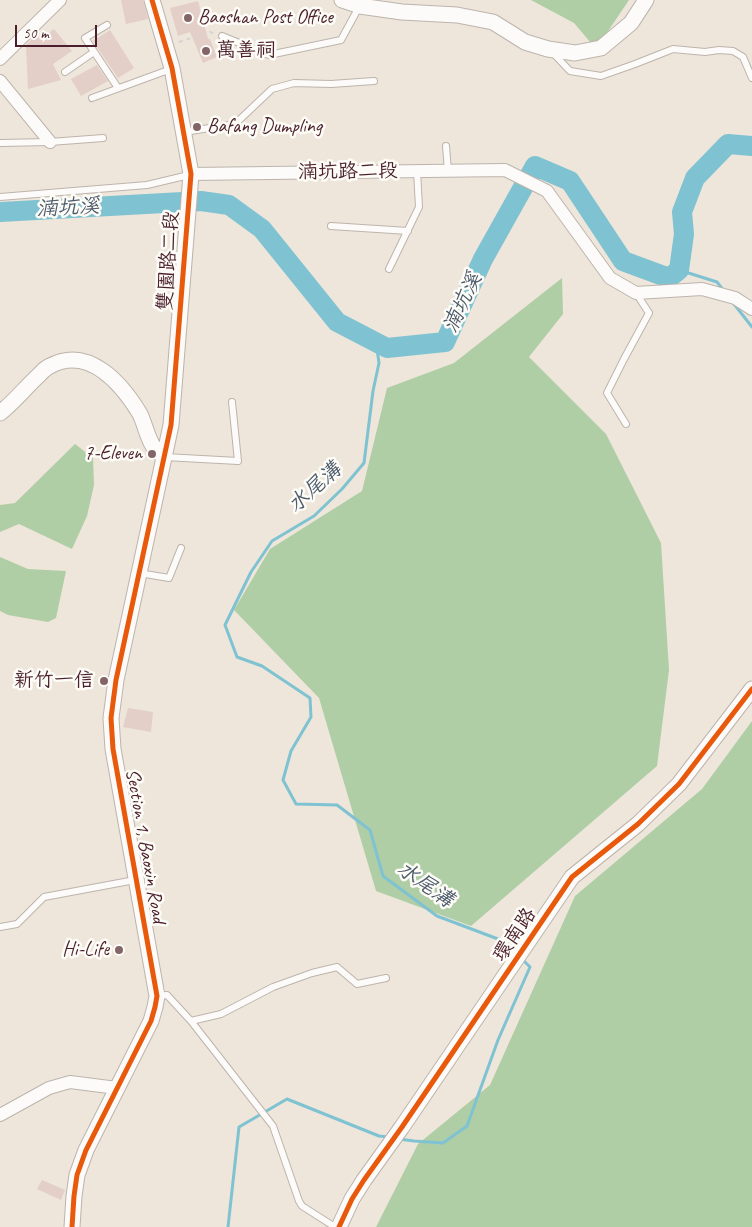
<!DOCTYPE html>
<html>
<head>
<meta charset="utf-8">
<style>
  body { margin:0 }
  #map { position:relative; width:752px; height:1227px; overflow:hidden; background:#eee6da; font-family:Caveat,sans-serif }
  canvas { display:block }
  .scale { position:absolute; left:15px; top:25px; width:82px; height:22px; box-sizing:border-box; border:2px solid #4a1f2b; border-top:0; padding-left:6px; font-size:15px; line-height:18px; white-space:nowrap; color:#4a1f2b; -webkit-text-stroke:4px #fdfcf7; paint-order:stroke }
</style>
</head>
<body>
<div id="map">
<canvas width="752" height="1227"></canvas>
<div class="scale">50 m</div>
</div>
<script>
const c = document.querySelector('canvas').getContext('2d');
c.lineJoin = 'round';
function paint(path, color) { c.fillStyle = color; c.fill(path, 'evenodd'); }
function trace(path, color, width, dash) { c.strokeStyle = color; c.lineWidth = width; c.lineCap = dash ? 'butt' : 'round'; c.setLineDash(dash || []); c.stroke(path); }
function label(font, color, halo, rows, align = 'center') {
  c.font = font + ' Caveat,"LXGW WenKai TC",sans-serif'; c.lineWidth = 5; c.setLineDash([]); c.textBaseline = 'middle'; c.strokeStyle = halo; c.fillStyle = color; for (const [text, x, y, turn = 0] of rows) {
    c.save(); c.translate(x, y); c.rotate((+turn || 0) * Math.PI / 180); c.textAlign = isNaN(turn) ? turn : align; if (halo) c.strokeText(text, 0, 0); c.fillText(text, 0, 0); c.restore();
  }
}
const forest = new Path2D(`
  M 531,0 L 629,0 L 596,49 L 574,23 Z
  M 562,278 L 563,314 L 529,357 L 606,434 L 661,543 L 669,670 L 657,766 L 471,926 L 376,891 L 319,698 L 234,610 L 270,549 L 362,491 L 387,388 L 454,363 Z
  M 75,444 L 93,458 L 94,485 L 87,516 L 72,549 L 19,524 L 0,532 L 0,505 L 15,503 Z
  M 0,557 L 28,569 L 66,571 L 56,618 L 48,622 L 8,615 L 0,611 Z
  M 752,721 L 752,1227 L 376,1227 L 418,1144 L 490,1085 L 575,896 L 702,789 Z`);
const stream = new Path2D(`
  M 679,270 L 717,282 L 724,291
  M 734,304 L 752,327
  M 376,342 L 379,363 L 373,391 L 364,463 L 342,489 L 314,516 L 272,541 L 251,572 L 225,625 L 237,657 L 262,666 L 310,698 L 311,717 L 291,751 L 283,780 L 296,804 L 337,805 L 370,830 L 383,876 L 437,916 L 498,939 L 515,954
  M 399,1139 L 414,1141 L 443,1143 L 467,1126 L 498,1040 L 530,967 L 522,959
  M 228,1227 L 239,1127 L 287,1099 L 379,1136 L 388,1137`);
const river = new Path2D(`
  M 0,212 L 201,201 L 229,205 L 262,229 L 337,322 L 387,348 L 445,342 L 483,259 L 535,166 L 570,181 L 623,261 L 669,278 L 679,270 L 684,234 L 682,212 L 695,178 L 728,144 L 752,146`);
const building = new Path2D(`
  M 121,0 L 143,0 L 148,19 L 126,24 Z
  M 198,1 L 208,39 L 210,39 L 217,57 L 203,63 L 190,32 L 178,36 L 170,8 Z
  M 54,29 L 72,51 L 53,64 L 61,80 L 28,89 L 26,45 L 37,34 L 40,40 Z
  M 110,30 L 134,68 L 118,78 L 93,41 Z
  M 97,65 L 108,81 L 81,96 L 71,79 Z
  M 128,708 L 153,712 L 151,732 L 123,727 Z
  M 42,1180 L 65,1190 L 61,1200 L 37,1189 Z`);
const path = new Path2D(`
  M 179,42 L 210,32 L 215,34`);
const service = new Path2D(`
  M 107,25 L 85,38 L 118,88
  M 222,36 L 269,55 L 341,40 L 359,7
  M 553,53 L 570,71 L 601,76 L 635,64 L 673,49 L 705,52 L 719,50 L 733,51 L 743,57 L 752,78
  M 65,72 L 94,52
  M 92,98 L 171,69
  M 184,132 L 235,124 L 272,89 L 294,83 L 331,84 L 374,81
  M 0,143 L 50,142 L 103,138
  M 446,146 L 448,171
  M 0,197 L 147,185 L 189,175
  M 331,226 L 408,231
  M 389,269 L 419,207 L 417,171
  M 626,424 L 607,393 L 624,359 L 649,313 L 636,293
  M 165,457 L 238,461 L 232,402
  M 139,573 L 169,578 L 181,548
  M 0,927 L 17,924 L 44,897 L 135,880
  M 157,996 L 167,995 L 191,1021 L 273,1126 L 299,1201 L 302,1206 L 335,1227
  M 191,1021 L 221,1014 L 273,987 L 312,973 L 337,967 L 357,984 L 386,978`);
const minor = new Path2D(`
  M 0,59 L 60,0
  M 0,81 L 50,142
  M 191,174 L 505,170 L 547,191 L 610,278 L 636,293 L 702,289 L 735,298 L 752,309
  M 0,1115 L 49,1088 L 70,1082 L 117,1088`);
const tertiary = new Path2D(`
  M 342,0 L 360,6 L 402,12 L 457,15 L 493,22 L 525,42 L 548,49 L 575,53 L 601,48 L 631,23 L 646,0
  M 0,413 C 14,402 25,388 38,376 C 42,372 45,368 50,366 C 89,345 122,384 140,414 C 145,424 148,441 155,449 C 158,452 161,454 164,457
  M 72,1227 L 74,1196 L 77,1175 L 86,1150 L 151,1021 L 155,1007 L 157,996 L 113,749 L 111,718 L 116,680 L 171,425 L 191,174 L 172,68 L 152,0
  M 339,1227 L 352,1199 L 364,1180 L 402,1127 L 572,877 L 638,824 L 679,784 L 752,689`);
const cycleway = new Path2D(`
  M 72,1227 L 74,1196 L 77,1175 L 86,1150 L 151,1021 L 155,1007 L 157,996 L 113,749 L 111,718 L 116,680 L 171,425 L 191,174 L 172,68 L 152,0
  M 339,1227 L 352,1199 L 364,1180 L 402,1127 L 572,877 L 638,824 L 679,784 L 752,689`);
const markers = [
  [188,18,5,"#836568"],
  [206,51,5,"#836568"],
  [197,127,5,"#836568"],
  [152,454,5,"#836568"],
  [104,681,5,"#836568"],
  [119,950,5,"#836568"]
];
const poiNames = [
  ["Baoshan Post Office",198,18],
  ["萬善祠",216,51],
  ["Bafang Dumpling",207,127],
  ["7-Eleven",142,454,"right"],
  ["新竹一信",94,681,"right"],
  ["Hi-Life",109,950,"right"]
];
const streetNames = [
  ["湳坑路二段",348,172,-1],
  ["雙園路二段",169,261,-86],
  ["Section 1, Baoxin Road",145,846,80],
  ["環南路",515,935,-56]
];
const waterNames = [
  ["湳坑溪",68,208,-3],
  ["湳坑溪",463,303,-65],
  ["水尾溝",315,488,-42],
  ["水尾溝",425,885,35]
];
paint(forest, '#b0cea5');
trace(stream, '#7fc2d2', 3);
trace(river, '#7fc2d2', 20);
paint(building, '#e3cec8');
trace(service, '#bdb4ad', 8);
trace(minor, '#bdb4ad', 14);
trace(tertiary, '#bdb4ad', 17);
trace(path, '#d8d3d2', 2, [4, 4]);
trace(service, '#fcfbf9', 6);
trace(minor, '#fcfbf9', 12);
trace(tertiary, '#fcfbf9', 15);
trace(cycleway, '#e8590c', 5);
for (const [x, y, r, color] of markers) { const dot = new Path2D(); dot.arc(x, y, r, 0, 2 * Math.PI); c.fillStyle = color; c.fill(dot); trace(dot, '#fdfcf7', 2); }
label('20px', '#4a1f2b', '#fdfcf7', poiNames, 'left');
label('20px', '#4a1f2b', '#fdfcf7', streetNames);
label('italic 21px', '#4c5a6c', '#fdfcf7', waterNames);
</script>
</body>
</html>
